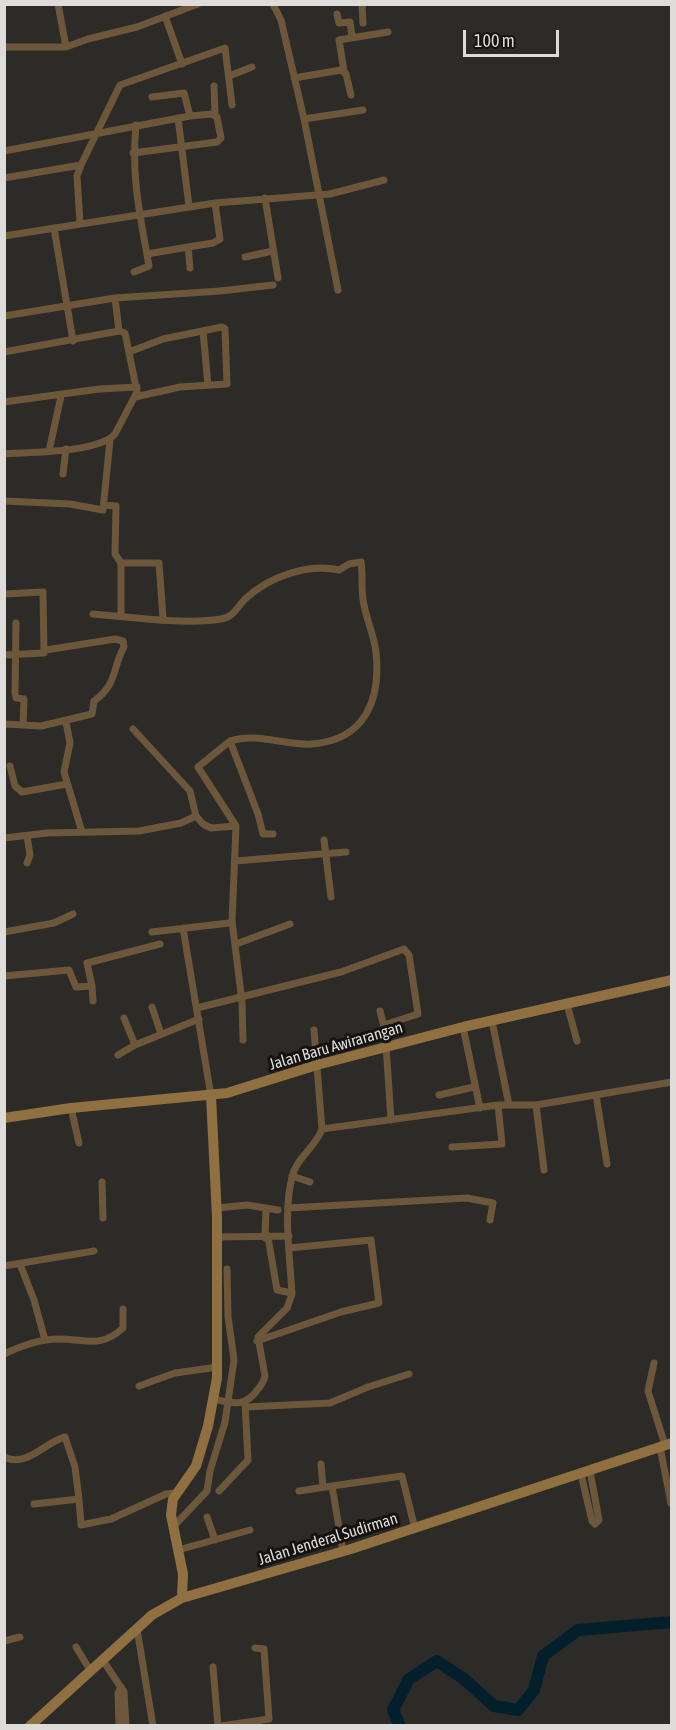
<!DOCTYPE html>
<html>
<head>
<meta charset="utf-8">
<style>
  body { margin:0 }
  #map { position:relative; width:676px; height:1730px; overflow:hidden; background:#2d2b28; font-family:"Asap Condensed",sans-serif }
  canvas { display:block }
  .frame { position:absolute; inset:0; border:6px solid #dddcda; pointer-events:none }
  .scale { position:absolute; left:463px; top:30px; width:96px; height:27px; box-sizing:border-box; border:3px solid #dddcda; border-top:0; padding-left:8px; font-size:18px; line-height:21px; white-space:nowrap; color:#dddcda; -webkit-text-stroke:4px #141312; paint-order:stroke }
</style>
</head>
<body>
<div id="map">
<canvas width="676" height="1730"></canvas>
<div class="frame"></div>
<div class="scale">100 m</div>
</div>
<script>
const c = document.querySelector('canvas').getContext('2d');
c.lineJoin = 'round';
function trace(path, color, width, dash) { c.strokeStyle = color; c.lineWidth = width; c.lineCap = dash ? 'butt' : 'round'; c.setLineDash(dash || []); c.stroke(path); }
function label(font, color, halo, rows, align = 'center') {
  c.font = font + ' "Asap Condensed",sans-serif'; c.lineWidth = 6; c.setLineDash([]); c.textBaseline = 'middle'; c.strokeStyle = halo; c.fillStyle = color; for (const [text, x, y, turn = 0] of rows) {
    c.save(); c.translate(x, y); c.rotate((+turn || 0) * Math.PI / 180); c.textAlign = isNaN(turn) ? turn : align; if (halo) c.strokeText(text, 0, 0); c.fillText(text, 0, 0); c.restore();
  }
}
const river = new Path2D(`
  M 400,1726 L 393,1710 L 409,1679 L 437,1661 L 464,1679 L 494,1706 L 518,1710 L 534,1690 L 543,1656 L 578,1630 L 672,1622`);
const street = new Path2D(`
  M 58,4 L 66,47
  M 273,4 L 281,20 L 304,119 L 338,290
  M 362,4 L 363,23
  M 337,14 L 339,23 L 350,22 L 352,37
  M 165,16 L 182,64
  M 4,47 L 66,47 L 88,39 L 137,27 L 198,4
  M 344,71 L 339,40 L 388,32
  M 229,76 L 252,67
  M 294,78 L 341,70 L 346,74 L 351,95
  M 214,86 L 215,115
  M 152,97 L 184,93 L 190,116
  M 178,118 L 189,206
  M 304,119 L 363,110
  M 4,151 L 190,116 L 212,114 L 217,117 L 221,138 L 217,142 L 133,153
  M 4,178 L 81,165 L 120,85 L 225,48 L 232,105
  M 265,198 L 278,278
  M 80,224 L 77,176 L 81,165
  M 54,228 L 73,341
  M 4,236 L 215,203 L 330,194 L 384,180
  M 188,247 L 213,243 L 220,239 L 215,203
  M 147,254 L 188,247 L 190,268
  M 245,257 L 273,251
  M 134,272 L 149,266 C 140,214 131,178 136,125
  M 4,316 L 115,298 L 220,291 L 273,285
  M 203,331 L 208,385
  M 4,352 L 119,331
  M 129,352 L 163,339 L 222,327 L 225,329 L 227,384 L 180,387 L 135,397
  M 4,402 L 99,389 L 137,387
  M 49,451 L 61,396
  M 4,454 C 31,452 98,453 115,434 L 137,392 L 125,333 L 119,331 L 115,298
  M 63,474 L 66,449
  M 4,501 L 70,504 L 103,510 L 110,440
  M 104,505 L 116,506 L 115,554 L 121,563 L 121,616
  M 121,563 L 159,563 L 163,618
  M 4,594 L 43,592 L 44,653 L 4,655
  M 93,614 C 131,617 184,625 221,619 C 233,618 238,606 245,599 C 269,577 307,563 339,570 L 349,564 L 361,562 C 363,574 361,587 363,599 C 365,617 374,634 376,652 C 381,700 365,740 312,744 C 284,746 258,732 230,741
  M 16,623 L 15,693 L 16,698 L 24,699 L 23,725
  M 66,722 L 70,743 L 64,772 L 82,832
  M 4,724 L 41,726 L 92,714 L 94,701 C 118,684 112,668 124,647 L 123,641 L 115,639 L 46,650
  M 133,729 L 190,791 L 196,816 L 203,824 L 211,828 L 236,826
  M 10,766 L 15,786 L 22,792 L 67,784
  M 27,836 L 30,855 L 27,863
  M 4,838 L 47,833 L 139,831 L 181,823 L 196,816
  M 324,840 L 331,897
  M 235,861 L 346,852
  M 183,928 L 211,1096
  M 4,932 L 54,923 L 73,914
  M 152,932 L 229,923
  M 236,944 L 290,924
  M 4,976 L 69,970 L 76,987 L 92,986 L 93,1001
  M 92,986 L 87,963 L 160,944
  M 567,1004 L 577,1041
  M 152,1007 L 161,1034
  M 197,1008 L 341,972 L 404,949 L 409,955 L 418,1014 L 384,1025
  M 380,1011 L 385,1030 L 391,1120
  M 124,1018 L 135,1045
  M 492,1021 L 509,1105
  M 463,1027 L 480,1108
  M 243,1040 L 242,1002 L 232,921 L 236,826 L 198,767 L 230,741 L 258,814 L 263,834 L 273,834
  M 118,1055 L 135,1045 L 199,1019
  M 439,1095 L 474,1087
  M 596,1095 L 607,1164
  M 536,1105 L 544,1170
  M 71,1108 L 79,1143
  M 322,1129 L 498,1105 L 536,1105 L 672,1082
  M 452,1147 L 502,1144 L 498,1105
  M 292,1176 L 310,1182
  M 102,1182 L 103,1218
  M 217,1208 L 247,1205 L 278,1210
  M 288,1208 L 467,1198 L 493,1203 L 490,1220
  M 216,1237 L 289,1236
  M 268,1237 L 277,1290 L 292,1293
  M 265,1238 L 266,1208
  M 20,1264 L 34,1300 L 45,1340
  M 4,1266 L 94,1251
  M 257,1341 L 341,1312 L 379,1303 L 371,1240 L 289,1248
  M 4,1354 C 21,1346 39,1339 58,1339 C 86,1339 100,1349 123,1328 L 123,1309
  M 654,1363 L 648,1391 L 665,1445
  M 139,1386 L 175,1373 L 218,1367
  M 213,1399 C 234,1404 246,1407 258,1389 C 262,1384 264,1382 265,1376 L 258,1337 L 287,1308 L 292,1294 C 290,1257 283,1213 292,1177 C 296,1158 316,1147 322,1129 L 314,1030
  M 246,1407 L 330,1403 L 368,1387 L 409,1374
  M 660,1447 L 671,1503
  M 4,1457 C 27,1468 45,1442 65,1437 L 75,1467 L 79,1499
  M 321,1464 L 323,1487
  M 581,1474 L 592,1521 L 595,1524 L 599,1520 L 590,1471
  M 332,1486 L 402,1476 L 415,1529
  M 219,1491 L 248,1460 L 245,1403
  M 299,1491 L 332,1486 L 343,1551
  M 34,1504 L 79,1499 L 81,1525 L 111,1519 L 166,1494 L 175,1493
  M 207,1517 L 215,1540
  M 174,1526 L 207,1491 L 210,1471 L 225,1422 L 234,1360 L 228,1316 L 227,1269
  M 178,1550 L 250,1530
  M 137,1629 L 153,1726
  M 4,1641 L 20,1637
  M 76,1647 L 90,1670
  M 102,1659 L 124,1692 L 126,1726
  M 213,1667 L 218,1726
  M 119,1726 L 118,1693 L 121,1687
  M 221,1726 L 269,1719 L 264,1649 L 255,1648`);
const secondary = new Path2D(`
  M 4,1118 L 71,1108 L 227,1093 L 317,1065 L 463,1027 L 672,980
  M 182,1598 L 183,1574 L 171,1515 L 173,1499 L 196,1466 L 208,1426 L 217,1378 L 217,1217 L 211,1096
  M 30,1726 L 152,1615 L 182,1598 L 351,1549 L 672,1443`);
const streetNames = [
  ["Jalan Baru Awirarangan",336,1046,-16],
  ["Jalan Jenderal Sudirman",328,1539,-17]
];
trace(river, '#021f2b', 12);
trace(street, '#6c573b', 7);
trace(secondary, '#906f40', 10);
label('16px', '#dddcda', '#141312', streetNames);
</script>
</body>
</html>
